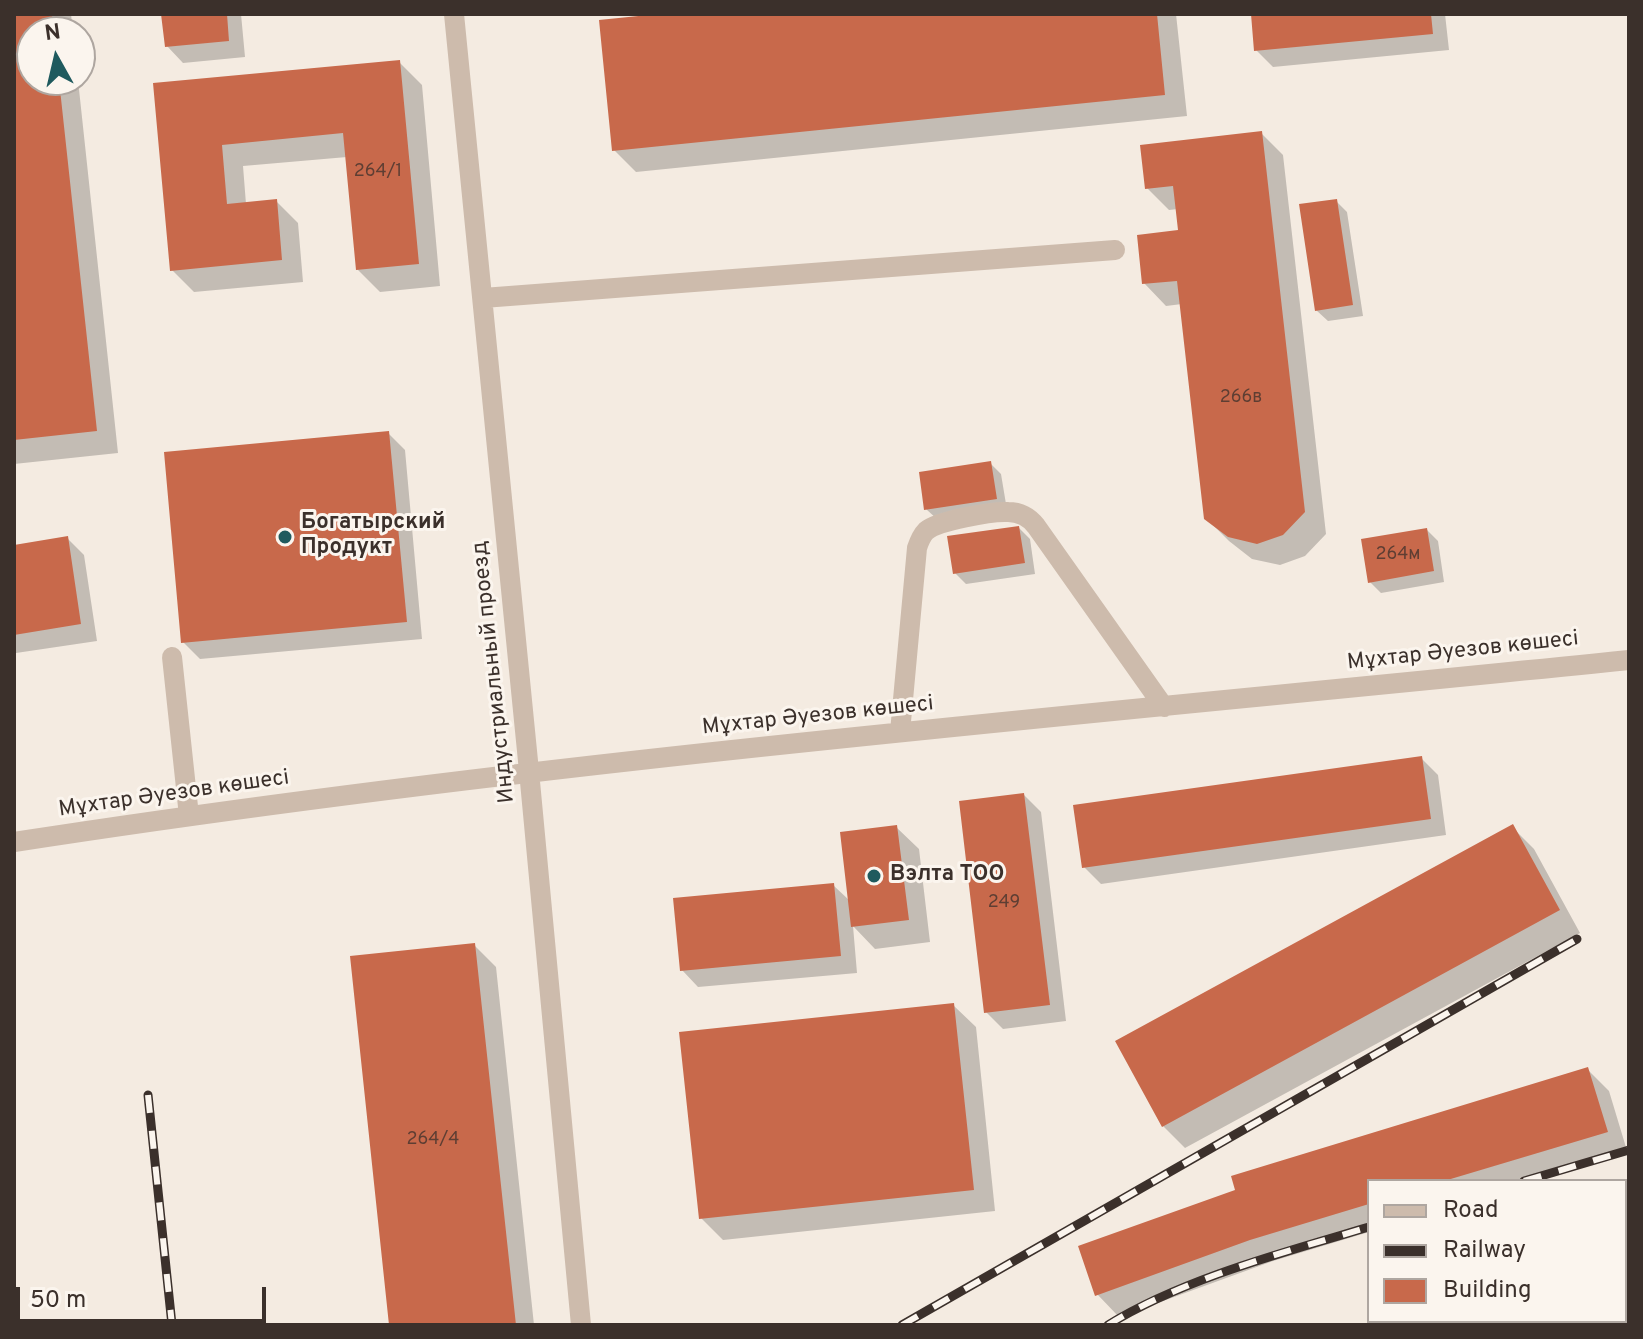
<!DOCTYPE html>
<html>
<head>
<meta charset="utf-8">
<style>
  body { margin:0 }
  #map { position:relative; width:1643px; height:1339px; overflow:hidden; background:#f4ebe1; font-family:Overpass,sans-serif }
  canvas { display:block }
  .frame { position:absolute; inset:0; border:16px solid #3b302b; pointer-events:none }
  .legend { position:absolute; left:1367px; top:1179px; width:260px; height:144px; box-sizing:border-box; background:#fbf5ee; border:2px solid #aea6a0; margin:0; padding:10px 14px; list-style:none; font-size:24px; color:#3b302b }
  .legend li { display:flex; align-items:center; gap:16px; height:40px }
  .legend b { width:40px; border:2px solid #aea6a0 }
  .north { position:absolute; left:16px; top:16px; width:80px; height:80px; box-sizing:border-box; background:#fbf5ee; border:2px solid #aea6a0; border-radius:50%; rotate:352deg; font-size:22px; font-weight:700; line-height:32px; text-align:center; color:#3b302b }
  .north::after { content:''; display:block; margin:auto; width:28px; height:36px; background:#1f5a5e; clip-path:polygon(50% 0,100% 100%,50% 72%,0 100%) }
  .scale { position:absolute; left:16px; top:1287px; width:250px; height:36px; box-sizing:border-box; border:4px solid #3b302b; border-top:0; padding-left:10px; font-size:24px; line-height:28px; white-space:nowrap; color:#3b302b; -webkit-text-stroke:6px #fbf5ee; paint-order:stroke }
</style>
</head>
<body>
<div id="map">
<canvas width="1643" height="1339"></canvas>
<div class="frame"></div>
<ul class="legend">
<li><b style="height:10px;background:#cdbbac"></b>Road</li>
<li><b style="height:10px;background:#3b302b"></b>Railway</li>
<li><b style="height:22px;background:#c8694b"></b>Building</li>
</ul>
<div class="north">N</div>
<div class="scale">50 m</div>
</div>
<script>
const c = document.querySelector('canvas').getContext('2d');
c.lineJoin = 'round';
function paint(path, color) { c.fillStyle = color; c.fill(path, 'evenodd'); }
function trace(path, color, width, dash) { c.strokeStyle = color; c.lineWidth = width; c.lineCap = dash ? 'butt' : 'round'; c.setLineDash(dash || []); c.stroke(path); }
function label(font, color, halo, rows, align = 'center') {
  c.font = font + ' Overpass,sans-serif'; c.lineWidth = 6; c.setLineDash([]); c.textBaseline = 'middle'; c.strokeStyle = halo; c.fillStyle = color; for (const [text, x, y, turn = 0] of rows) {
    c.save(); c.translate(x, y); c.rotate((+turn || 0) * Math.PI / 180); c.textAlign = isNaN(turn) ? turn : align; if (halo) c.strokeText(text, 0, 0); c.fillText(text, 0, 0); c.restore();
  }
}
const shadow = new Path2D(`
  M 14,14 L 71,14 L 73,32 L 32,32 L 32,80 L 78,80 L 118,453 L 14,464 Z
  M 163,14 L 241,14 L 245,57 L 183,63 L 167,46 Z
  M 677,14 L 1176,14 L 1187,116 L 636,172 L 614,150 Z
  M 1253,14 L 1445,14 L 1449,50 L 1273,67 L 1256,50 Z
  M 399,62 L 422,85 L 440,286 L 380,292 L 357,269 L 347,157 L 243,166 L 246,204 L 276,201 L 298,223 L 303,282 L 194,292 L 172,270 L 155,85 Z
  M 1261,133 L 1283,155 L 1326,534 L 1305,556 L 1280,565 L 1252,559 L 1229,541 L 1206,518 L 1182,304 L 1166,306 L 1144,283 L 1181,232 L 1178,209 L 1169,210 L 1147,188 Z
  M 1336,201 L 1347,212 L 1363,316 L 1328,321 L 1316,310 Z
  M 388,433 L 405,450 L 422,639 L 200,659 L 183,642 Z
  M 990,463 L 1001,474 L 1007,510 L 938,520 L 926,509 Z
  M 1019,528 L 1030,539 L 1035,574 L 966,584 L 955,573 Z
  M 1427,530 L 1438,541 L 1444,582 L 1381,593 L 1370,582 Z
  M 67,538 L 84,555 L 97,641 L 16,653 L 14,547 Z
  M 1421,758 L 1438,775 L 1446,835 L 1101,884 L 1084,867 Z
  M 1024,795 L 1041,812 L 1066,1021 L 1003,1029 L 986,1012 Z
  M 896,827 L 919,849 L 930,942 L 875,949 L 853,926 L 857,973 L 698,987 L 682,970 L 833,885 L 850,901 Z
  M 1512,827 L 1534,849 L 1580,933 L 1185,1148 L 1163,1126 Z
  M 474,945 L 496,967 L 534,1325 L 391,1325 Z
  M 953,1005 L 976,1027 L 995,1211 L 723,1240 L 701,1218 Z
  M 1587,1069 L 1609,1091 L 1628,1154 L 1538,1181 L 1369,1181 L 1369,1232 L 1273,1261 L 1119,1317 L 1097,1294 Z`);
const building = new Path2D(`
  M 14,14 L 52,14 L 54,32 L 32,32 L 32,80 L 59,80 L 97,431 L 14,440 Z
  M 161,14 L 227,14 L 229,41 L 165,47 Z
  M 658,14 L 1157,14 L 1165,95 L 612,151 L 599,20 Z
  M 1251,14 L 1431,14 L 1433,34 L 1254,51 Z
  M 400,60 L 419,264 L 356,270 L 343,133 L 222,145 L 227,204 L 277,199 L 282,260 L 170,271 L 153,83 Z
  M 1262,131 L 1305,512 L 1283,535 L 1257,544 L 1228,537 L 1204,519 L 1177,281 L 1142,284 L 1137,235 L 1178,230 L 1173,186 L 1145,189 L 1140,145 Z
  M 1337,199 L 1353,305 L 1315,311 L 1299,204 Z
  M 389,431 L 407,622 L 181,643 L 164,452 Z
  M 991,461 L 997,499 L 924,510 L 919,472 Z
  M 1019,526 L 1025,563 L 953,574 L 947,536 Z
  M 1427,528 L 1434,571 L 1368,583 L 1361,539 Z
  M 68,536 L 81,624 L 14,635 L 14,545 Z
  M 1422,756 L 1431,819 L 1082,868 L 1073,805 Z
  M 1024,793 L 1050,1005 L 984,1013 L 959,801 Z
  M 1513,824 L 1560,910 L 1162,1127 L 1115,1041 Z
  M 897,825 L 909,920 L 851,927 L 840,832 Z
  M 834,883 L 841,956 L 680,971 L 673,898 Z
  M 475,943 L 516,1325 L 389,1325 L 350,956 Z
  M 954,1003 L 974,1190 L 699,1219 L 679,1032 Z
  M 1588,1067 L 1608,1132 L 1444,1181 L 1369,1181 L 1369,1204 L 1250,1240 L 1095,1296 L 1078,1246 L 1235,1190 L 1231,1176 Z`);
const minor = new Path2D(`
  M 454,14 L 529,771 L 581,1325
  M 483,298 L 1115,250
  M 172,657 L 189,816
  M 900,732 L 917,548 C 919,542 922,535 926,531 C 937,521 992,511 1008,512 C 1020,512 1029,517 1036,526 L 1164,707
  M 14,842 C 550,759 1090,715 1629,660`);
const rail = new Path2D(`
  M 148,1095 L 172,1325
  M 1524,1181 L 1629,1150
  M 902,1325 L 1577,939
  M 1108,1325 C 1182,1279 1285,1252 1369,1227`);
const markers = [
  [285,537,8,"#1f5a5e"],
  [874,876,8,"#1f5a5e"]
];
const numberNames = [
  ["264/1",378,172],
  ["266в",1241,398],
  ["264м",1398,555],
  ["249",1004,903],
  ["264/4",433,1140]
];
const poiNames = [
  ["Богатырский",301,524],
  ["Продукт",301,549],
  ["Вэлта ТОО",890,876]
];
const streetNames = [
  ["Мұхтар Әуезов көшесі",1463,652,-6],
  ["Индустриальный проезд",495,672,-96],
  ["Мұхтар Әуезов көшесі",818,717,-6],
  ["Мұхтар Әуезов көшесі",174,795,-8]
];
paint(shadow, '#0003');
paint(building, '#c8694b');
trace(minor, '#cdbbac', 20);
trace(rail, '#3b302b', 9);
trace(rail, '#fbf5ee', 6, [18]);
for (const [x, y, r, color] of markers) { const dot = new Path2D(); dot.arc(x, y, r, 0, 2 * Math.PI); c.fillStyle = color; c.fill(dot); trace(dot, '#fbf5ee', 3); }
label('18px', '#5e3e33', null, numberNames);
label('bold 22px', '#3b302b', '#fbf5ee', poiNames, 'left');
label('22px', '#3b302b', '#fbf5ee', streetNames);
</script>
</body>
</html>
